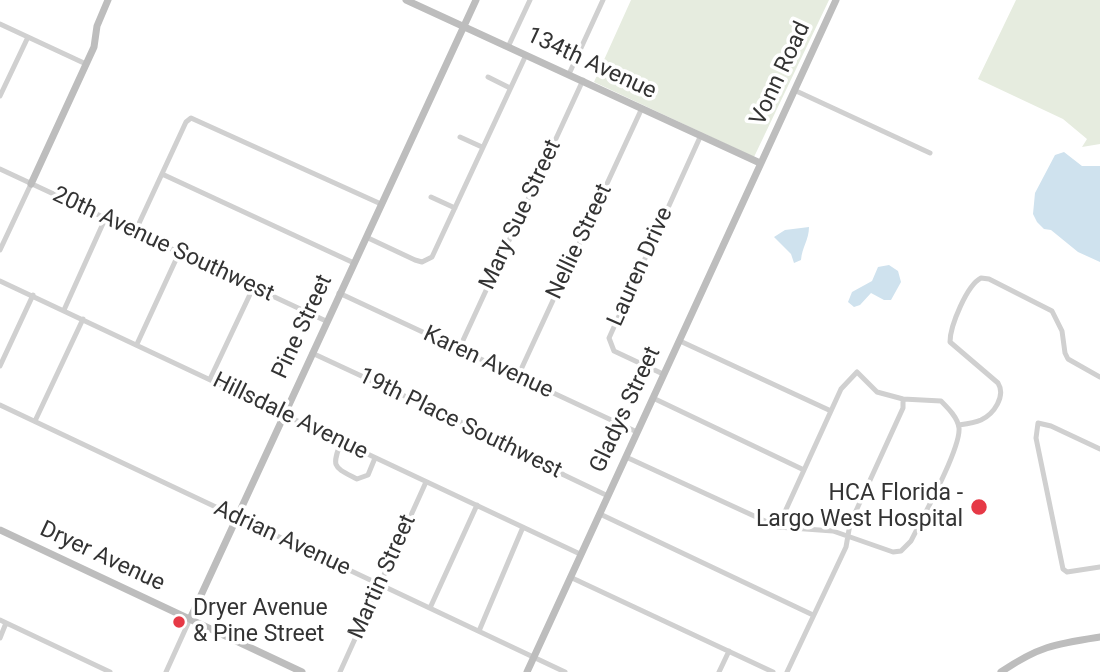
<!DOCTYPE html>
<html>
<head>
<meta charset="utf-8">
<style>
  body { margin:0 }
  canvas { display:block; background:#fff }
</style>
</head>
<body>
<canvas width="1100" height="672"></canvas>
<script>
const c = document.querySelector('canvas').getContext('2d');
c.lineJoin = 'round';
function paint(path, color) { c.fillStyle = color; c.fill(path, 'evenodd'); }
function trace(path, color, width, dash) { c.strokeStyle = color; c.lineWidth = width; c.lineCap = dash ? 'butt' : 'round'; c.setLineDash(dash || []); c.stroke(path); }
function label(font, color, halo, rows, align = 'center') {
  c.font = font + ' Roboto,sans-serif'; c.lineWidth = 7; c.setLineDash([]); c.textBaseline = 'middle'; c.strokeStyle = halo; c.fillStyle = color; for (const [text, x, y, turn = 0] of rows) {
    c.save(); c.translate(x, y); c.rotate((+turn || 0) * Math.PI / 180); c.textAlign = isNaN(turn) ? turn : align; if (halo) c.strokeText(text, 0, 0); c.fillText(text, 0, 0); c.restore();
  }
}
const green = new Path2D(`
  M 631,0 L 829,0 L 754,157 L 594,82 Z
  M 1016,0 L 1100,0 L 1100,144 L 1082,147 L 1087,139 L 1063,119 L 978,79 Z`);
const water = new Path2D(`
  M 1064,152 L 1082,166 L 1100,166 L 1100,262 L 1078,252 L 1051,230 L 1044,229 L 1037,222 L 1033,214 L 1035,193 L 1055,155 Z
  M 809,227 C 809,240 802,247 801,260 L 794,263 L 791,254 L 774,237 L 785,230 Z
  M 889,265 L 898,271 L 901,282 L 891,300 L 884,300 L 871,293 L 860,305 L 854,307 L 848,302 L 852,292 L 872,281 L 878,267 Z`);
const street = new Path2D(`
  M 0,24 L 86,64
  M 508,47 L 530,0
  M 569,74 L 603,0
  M 488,77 L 510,88
  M 794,90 L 930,153
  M 0,96 L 28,37
  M 460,137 L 482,147
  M 0,169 L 326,321
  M 162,174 L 354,263
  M 431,197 L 455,208
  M 135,232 L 186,122 L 191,118 L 381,204
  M 366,237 L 415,260 L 422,262 L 432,257 L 526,55
  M 0,250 L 31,184
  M 0,281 L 580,554
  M 339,293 L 637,432
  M 64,310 L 105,219
  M 680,341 L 831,411
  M 137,344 L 179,253
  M 459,349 L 583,80
  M 312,353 L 525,452 L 564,475 L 608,496
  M 0,366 L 33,295
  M 663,374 L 614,351 L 609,338 L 701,135
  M 518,376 L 642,108
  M 210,379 L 253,288
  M 653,398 L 804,470
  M 0,405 L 565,672
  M 35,421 L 83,319
  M 959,425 C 966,424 974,423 981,420 C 994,414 1006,396 998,383 L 950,342 C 950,326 967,285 981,278 L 989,279 L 1052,311 L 1062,331 L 1065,353 L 1068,359 L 1100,377
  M 341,442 C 331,468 334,467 357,479 L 368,475 L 375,458
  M 1100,449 L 1051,426 L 1038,423 L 1036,438 L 1063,569 L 1067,572 L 1100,567
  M 626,457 L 778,527 L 833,531 L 893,552 L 901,551 L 911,541 C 922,519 961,448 959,428 C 958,418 948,408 941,401 L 903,399 L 877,392 L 857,372 L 841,389 L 778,527
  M 600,514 L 813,615
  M 570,577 L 773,672
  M 430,608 L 477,505
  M 0,620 L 110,672
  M 479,631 L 523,527
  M 0,638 L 6,623
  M 166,672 L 190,619
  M 340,672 L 426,482
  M 719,672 L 729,651
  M 787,672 L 846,547 L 850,524 L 903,408 L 903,399`);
const secondary = new Path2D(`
  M 406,0 L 760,163
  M 31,184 L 94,47 L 97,26 L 108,0
  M 0,530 L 302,672
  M 190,619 L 476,0
  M 527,672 L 836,0
  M 1001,672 C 1039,646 1055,644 1100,637`);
const markers = [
  [979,507,9,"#e63946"],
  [179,622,7,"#e63946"]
];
const streetNames = [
  ["134th Avenue",591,64,25],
  ["Vonn Road",781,74,-65],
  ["Mary Sue Street",521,215,-65],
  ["Nellie Street",580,242,-65],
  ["20th Avenue Southwest",163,245,25],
  ["Lauren Drive",641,267,-66],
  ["Pine Street",303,327,-65],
  ["Karen Avenue",488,363,25],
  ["Gladys Street",626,410,-65],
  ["Hillsdale Avenue",290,417,26],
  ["19th Place Southwest",460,424,26],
  ["Adrian Avenue",282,539,25],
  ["Dryer Avenue",102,557,25],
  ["Martin Street",383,577,-66]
];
const poiNames = [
  ["HCA Florida -",963,494],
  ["Largo West Hospital",963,520],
  ["Dryer Avenue",193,609,"left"],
  ["& Pine Street",193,635,"left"]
];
paint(green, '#e6ecdf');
paint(water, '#cfe2ee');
trace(street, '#d0d0d0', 5);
trace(secondary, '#bdbdbd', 7);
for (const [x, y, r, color] of markers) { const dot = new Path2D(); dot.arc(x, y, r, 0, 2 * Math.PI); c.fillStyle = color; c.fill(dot); trace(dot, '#fff', 2.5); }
label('23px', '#333', '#fff', streetNames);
label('23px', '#333', '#fff', poiNames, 'right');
</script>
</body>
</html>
